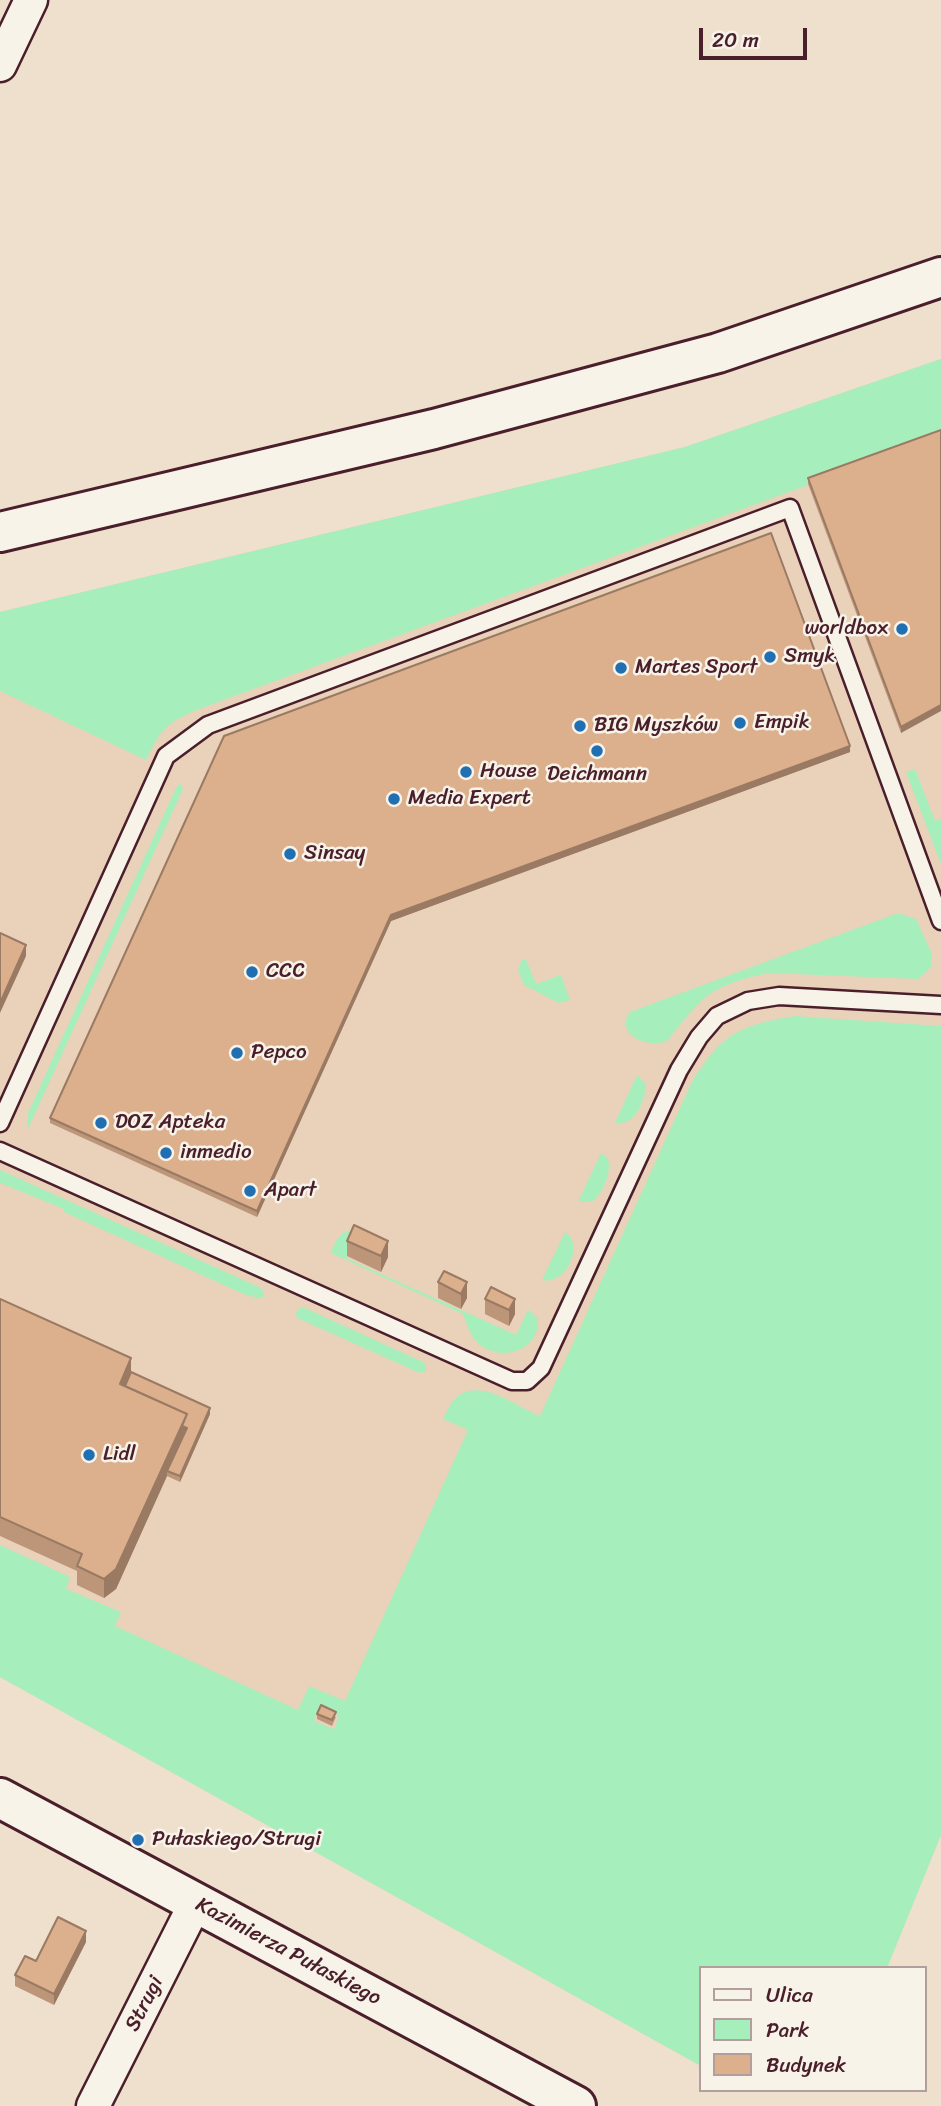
<!DOCTYPE html>
<html>
<head>
<meta charset="utf-8">
<style>
  body { margin:0 }
  #map { position:relative; width:941px; height:2106px; overflow:hidden; background:#efdfcd; font-family:Sriracha,sans-serif }
  canvas { display:block }
  .legend { position:absolute; left:699px; top:1966px; width:228px; height:126px; box-sizing:border-box; background:#f7f3e8; border:2px solid #b29e9c; margin:0; padding:9px 12px; list-style:none; font-size:21px; color:#4a1f2b }
  .legend li { display:flex; align-items:center; gap:14px; height:35px }
  .legend b { width:35px; border:2px solid #b29e9c }
  .scale { position:absolute; left:699px; top:28px; width:108px; height:32px; box-sizing:border-box; border:4px solid #4a1f2b; border-top:0; padding-left:9px; font-size:21px; line-height:24px; white-space:nowrap; color:#4a1f2b; -webkit-text-stroke:5px #f7f3e8; paint-order:stroke }
</style>
</head>
<body>
<div id="map">
<canvas width="941" height="2106"></canvas>
<ul class="legend">
<li><b style="height:9px;background:#f7f3e8"></b>Ulica</li>
<li><b style="height:19px;background:#a6efbc"></b>Park</li>
<li><b style="height:19px;background:#dcaf8d"></b>Budynek</li>
</ul>
<div class="scale">20 m</div>
</div>
<script>
const c = document.querySelector('canvas').getContext('2d');
c.lineJoin = 'round';
function paint(path, color) { c.fillStyle = color; c.fill(path, 'evenodd'); }
function trace(path, color, width, dash) { c.strokeStyle = color; c.lineWidth = width; c.lineCap = dash ? 'butt' : 'round'; c.setLineDash(dash || []); c.stroke(path); }
function label(font, color, halo, rows, align = 'center') {
  c.font = font + ' Sriracha,sans-serif'; c.lineWidth = 5; c.setLineDash([]); c.textBaseline = 'middle'; c.strokeStyle = halo; c.fillStyle = color; for (const [text, x, y, turn = 0] of rows) {
    c.save(); c.translate(x, y); c.rotate((+turn || 0) * Math.PI / 180); c.textAlign = isNaN(turn) ? turn : align; if (halo) c.strokeText(text, 0, 0); c.fillText(text, 0, 0); c.restore();
  }
}
const built = new Path2D(`
  M 941,359 L 941,1835 L 887,1968 L 701,1968 L 701,2066 L 0,1677 L 0,612 L 685,447 Z`);
const green = new Path2D(`
  M 941,359 L 941,436 L 199,709 C 166,723 162,728 146,760 L 0,691 L 0,612 L 685,447 Z
  M 915,769 L 935,821 L 941,819 L 941,864 L 906,772 Z
  M 181,784 L 183,789 L 27,1131 L 28,1113 L 177,786 Z
  M 898,913 L 916,919 L 932,954 L 931,967 L 918,979 L 769,973 C 711,985 704,995 668,1040 C 650,1050 613,1035 630,1012 Z
  M 526,959 L 536,984 L 561,975 L 570,1000 L 559,1003 L 524,985 L 518,970 L 522,960 Z
  M 794,1016 L 941,1026 L 941,1835 L 887,1968 L 701,1968 L 701,2066 L 0,1677 L 0,1545 L 70,1577 L 66,1589 L 121,1612 L 115,1626 L 298,1710 L 309,1686 L 345,1701 L 468,1430 L 443,1419 C 446,1413 449,1405 454,1400 C 476,1374 517,1407 540,1416 L 691,1084 C 721,1034 738,1026 794,1016 ZM 319,1708 L 339,1716 L 334,1729 L 314,1721 Z
  M 637,1075 L 646,1084 C 645,1102 635,1126 615,1123 Z
  M 601,1153 L 608,1159 C 612,1172 603,1193 592,1202 L 578,1202 Z
  M 0,1170 L 261,1288 L 264,1293 L 263,1297 L 254,1299 L 255,1297 L 251,1295 L 250,1297 L 64,1212 L 64,1209 L 0,1183 Z
  M 351,1230 L 357,1232 L 346,1258 L 516,1335 L 528,1310 L 538,1318 C 541,1350 501,1364 478,1343 C 470,1336 467,1324 463,1314 L 331,1253 C 335,1242 338,1233 351,1230 Z
  M 565,1232 C 586,1245 565,1286 542,1280 Z
  M 300,1308 L 305,1308 L 425,1363 L 426,1371 L 420,1373 L 297,1318 L 296,1313 Z`);
const service = new Path2D(`
  M 0,1123 L 166,756 L 208,725 L 790,508 L 941,921
  M 0,1151 L 512,1381 L 527,1381 L 541,1368 L 679,1070 L 699,1037 L 717,1016 L 748,1001 L 779,996 L 941,1005`);
const minor = new Path2D(`
  M 0,65 L 31,0
  M 93,2106 L 196,1902`);
const secondary = new Path2D(`
  M 0,532 L 434,429 L 718,353 L 941,277
  M 0,1798 L 576,2106`);
const wall = new Path2D(`
  M 941,430 L 901,733 L 808,484 L 808,478 Z
  M 224,736 L 850,752 L 391,921 L 257,1217 L 50,1123 L 50,1118 Z
  M 347,1241 L 388,1257 L 381,1272 L 347,1256 Z
  M 444,1271 L 467,1298 L 461,1309 L 438,1298 L 438,1282 Z
  M 0,1299 L 131,1372 L 210,1414 L 180,1482 L 167,1476 L 116,1589 L 104,1598 L 77,1585 L 77,1571 L 0,1536 Z
  M 485,1299 L 515,1299 L 515,1314 L 509,1326 L 485,1314 Z
  M 317,1714 L 336,1717 L 332,1726 L 317,1719 Z
  M 86,1942 L 54,2005 L 15,1986 L 15,1975 L 36,1961 Z`);
const shadedWall = new Path2D(`
  M 941,705 L 941,711 L 901,733 L 901,727 Z
  M 850,746 L 850,752 L 391,921 L 257,1217 L 257,1211 L 391,915 Z
  M 26,945 L 26,956 L 0,1013 L 0,1003 Z
  M 388,1241 L 388,1257 L 381,1272 L 381,1256 Z
  M 467,1282 L 467,1298 L 461,1309 L 461,1294 Z
  M 515,1299 L 515,1314 L 509,1326 L 509,1310 Z
  M 131,1358 L 131,1378 L 120,1397 L 120,1384 Z
  M 210,1408 L 210,1414 L 180,1482 L 180,1476 Z
  M 187,1414 L 187,1434 L 167,1471 L 167,1476 L 116,1589 L 104,1598 L 104,1579 Z
  M 86,1931 L 86,1942 L 54,2005 L 54,1994 Z`);
const building = new Path2D(`
  M 941,430 L 941,705 L 901,727 L 808,478 Z
  M 771,533 L 850,746 L 391,915 L 257,1211 L 50,1118 L 224,736 Z
  M 0,933 L 26,945 L 0,1003 Z
  M 354,1225 L 388,1241 L 381,1256 L 347,1241 Z
  M 444,1271 L 467,1282 L 461,1294 L 438,1282 Z
  M 491,1287 L 515,1299 L 509,1310 L 485,1299 Z
  M 0,1299 L 131,1358 L 120,1384 L 187,1414 L 116,1569 L 104,1579 L 77,1566 L 82,1554 L 0,1517 Z
  M 131,1372 L 210,1408 L 180,1476 L 167,1471 L 187,1428 L 182,1426 L 187,1414 L 125,1386 Z
  M 321,1705 L 336,1712 L 332,1720 L 317,1714 Z
  M 58,1917 L 86,1931 L 54,1994 L 15,1975 L 25,1956 L 36,1961 Z`);
const markers = [
  [902,629,7,"#1f6fb2"],
  [770,657,7,"#1f6fb2"],
  [621,668,7,"#1f6fb2"],
  [740,723,7,"#1f6fb2"],
  [580,726,7,"#1f6fb2"],
  [597,751,7,"#1f6fb2"],
  [466,772,7,"#1f6fb2"],
  [394,799,7,"#1f6fb2"],
  [290,854,7,"#1f6fb2"],
  [252,972,7,"#1f6fb2"],
  [237,1053,7,"#1f6fb2"],
  [101,1123,7,"#1f6fb2"],
  [166,1153,7,"#1f6fb2"],
  [250,1191,7,"#1f6fb2"],
  [89,1455,7,"#1f6fb2"],
  [138,1840,7,"#1f6fb2"]
];
const poiNames = [
  ["worldbox",888,629,"right"],
  ["Smyk",784,657],
  ["Martes Sport",635,668],
  ["Empik",754,723],
  ["BIG Myszków",594,726],
  ["House",480,772],
  ["Deichmann",597,775,"center"],
  ["Media Expert",408,799],
  ["Sinsay",304,854],
  ["CCC",266,972],
  ["Pepco",251,1053],
  ["DOZ Apteka",115,1123],
  ["inmedio",180,1153],
  ["Apart",264,1191],
  ["Lidl",103,1455],
  ["Pułaskiego/Strugi",152,1840]
];
const streetNames = [
  ["Kazimierza Pułaskiego",288,1952,28],
  ["Strugi",145,2004,-63]
];
paint(built, '#e9d1ba');
paint(green, '#a6efbc');
trace(service, '#4a1f2b', 21);
trace(minor, '#4a1f2b', 37);
trace(secondary, '#4a1f2b', 44);
trace(service, '#f7f3e8', 16);
trace(minor, '#f7f3e8', 32);
trace(secondary, '#f7f3e8', 38);
paint(wall, '#bd9679');
paint(shadedWall, '#9a7a63');
paint(building, '#dcaf8d');
trace(building, '#9a7a63', 2);
for (const [x, y, r, color] of markers) { const dot = new Path2D(); dot.arc(x, y, r, 0, 2 * Math.PI); c.fillStyle = color; c.fill(dot); trace(dot, '#f7f3e8', 2.5); }
label('21px', '#4a1f2b', '#f7f3e8', poiNames, 'left');
label('21px', '#4a1f2b', '#f7f3e8', streetNames);
</script>
</body>
</html>
